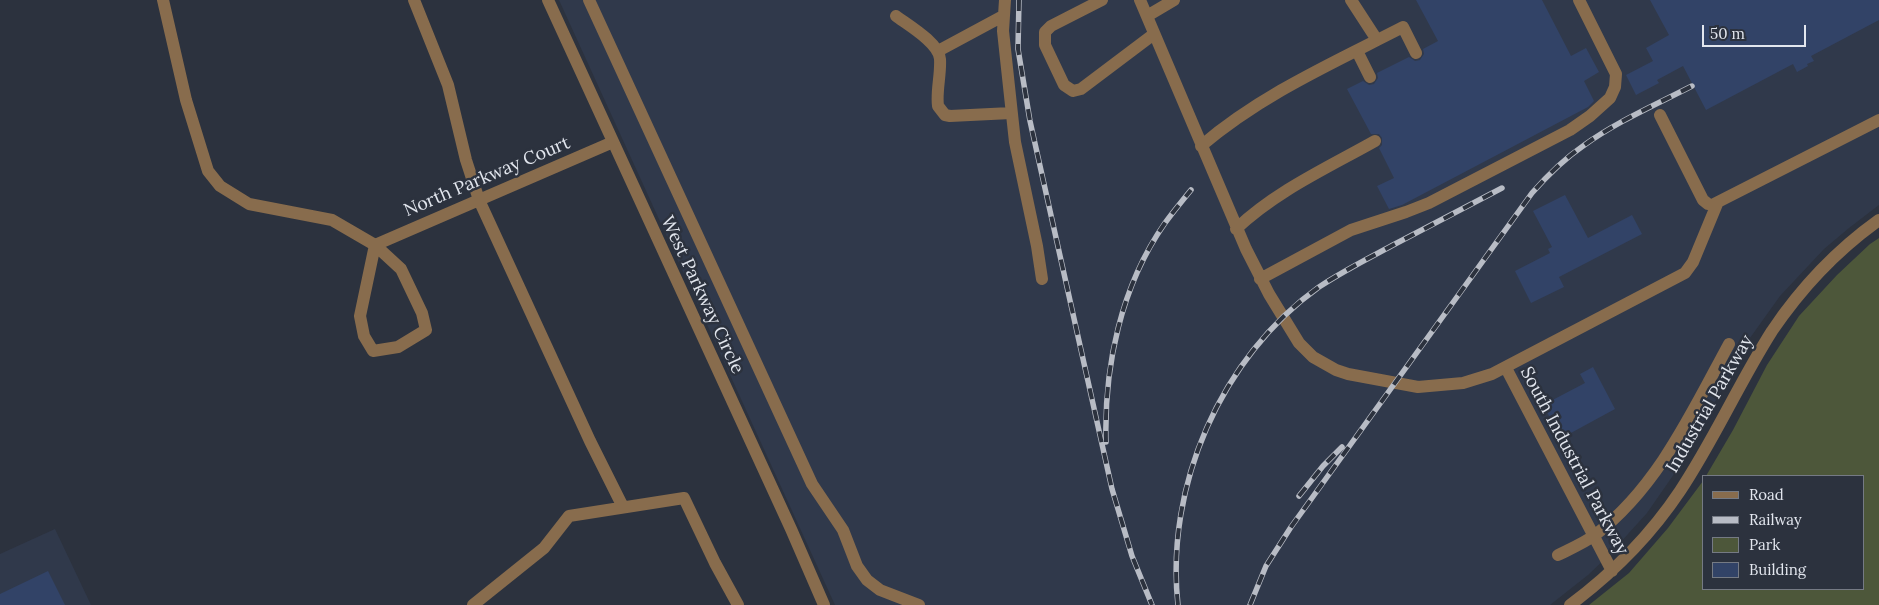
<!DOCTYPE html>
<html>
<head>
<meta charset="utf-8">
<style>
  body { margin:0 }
  #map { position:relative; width:1879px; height:605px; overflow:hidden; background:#2c323e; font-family:Lora,serif }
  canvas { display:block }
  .legend { position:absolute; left:1702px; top:475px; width:162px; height:115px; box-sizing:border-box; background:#2c323e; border:1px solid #757a84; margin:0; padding:6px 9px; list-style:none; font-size:15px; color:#e2e6ee }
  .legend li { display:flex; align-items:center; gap:10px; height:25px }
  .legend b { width:25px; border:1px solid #757a84 }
  .scale { position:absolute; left:1702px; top:25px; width:104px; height:22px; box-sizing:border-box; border:2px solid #e2e6ee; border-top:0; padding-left:6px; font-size:15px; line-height:18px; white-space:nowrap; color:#e2e6ee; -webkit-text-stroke:4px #2c323e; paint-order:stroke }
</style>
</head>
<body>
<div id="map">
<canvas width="1879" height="605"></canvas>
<ul class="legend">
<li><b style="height:6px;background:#886c4d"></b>Road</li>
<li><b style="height:6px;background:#b8bcc5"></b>Railway</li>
<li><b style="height:14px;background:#4d573a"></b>Park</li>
<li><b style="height:14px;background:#324367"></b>Building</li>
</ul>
<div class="scale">50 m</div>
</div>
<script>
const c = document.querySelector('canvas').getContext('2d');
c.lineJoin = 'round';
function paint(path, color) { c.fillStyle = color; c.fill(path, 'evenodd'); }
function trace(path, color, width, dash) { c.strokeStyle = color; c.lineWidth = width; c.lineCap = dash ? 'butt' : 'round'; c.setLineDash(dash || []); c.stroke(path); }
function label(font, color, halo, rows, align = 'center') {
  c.font = font + ' Lora,serif'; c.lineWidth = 5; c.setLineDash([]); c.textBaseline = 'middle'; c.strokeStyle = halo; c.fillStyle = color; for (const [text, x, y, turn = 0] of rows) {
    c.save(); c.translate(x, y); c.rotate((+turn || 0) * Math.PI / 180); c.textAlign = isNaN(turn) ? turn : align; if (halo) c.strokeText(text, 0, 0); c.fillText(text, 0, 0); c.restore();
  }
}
const built = new Path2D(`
  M 559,0 L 1879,0 L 1879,205 L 1849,228 L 1824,249 L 1780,296 L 1750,338 L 1681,464 L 1647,513 L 1609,555 L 1588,575 L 1550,605 L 835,605 Z
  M 55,529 L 91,605 L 0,605 L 0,554 Z`);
const green = new Path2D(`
  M 1879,238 L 1879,605 L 1589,605 L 1629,573 L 1668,528 L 1703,481 L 1703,589 L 1863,589 L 1863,476 L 1706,476 L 1733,430 L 1767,365 L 1799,316 L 1837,275 L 1870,244 Z`);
const building = new Path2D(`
  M 1416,0 L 1542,0 L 1571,56 L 1586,48 L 1599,72 L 1584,81 L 1594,101 L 1588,107 L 1402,205 L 1389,209 L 1377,186 L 1394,178 L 1379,148 L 1382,145 L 1382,138 L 1379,134 L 1371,134 L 1347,89 L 1363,81 L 1369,85 L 1374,84 L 1378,78 L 1377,73 L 1409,57 L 1415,61 L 1420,60 L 1424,54 L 1423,49 L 1438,41 Z
  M 1650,0 L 1879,0 L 1879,20 L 1811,56 L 1814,61 L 1807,64 L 1808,66 L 1797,72 L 1793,64 L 1706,110 L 1683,66 L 1657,80 L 1659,83 L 1636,95 L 1626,75 L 1653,61 L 1646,48 L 1669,35 Z
  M 1565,195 L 1588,238 L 1632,215 L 1642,234 L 1559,277 L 1564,287 L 1531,303 L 1515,271 L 1550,253 L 1548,249 L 1552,247 L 1533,211 Z
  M 1593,367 L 1615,409 L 1558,440 L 1550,425 L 1553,423 L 1543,405 L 1585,383 L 1580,374 Z
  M 48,571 L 65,605 L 0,605 L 0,594 Z`);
const minor = new Path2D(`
  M 163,0 L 186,100 L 208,171 L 220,186 L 249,204 L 332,220 L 375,245 L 401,269 L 422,313 L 426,330 L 398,347 L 373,351 L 364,336 L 360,316 L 375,245
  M 414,0 L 448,85 L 466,160 L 479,200 L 590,441 L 623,507
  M 548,0 L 791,529 L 824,605
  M 589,0 L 812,484 L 843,530 L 857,566 L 867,580 L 880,590 L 919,605
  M 1005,0 L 1003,31 L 1015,142 L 1037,246 L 1042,279
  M 1102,0 L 1051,26 L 1045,32 L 1045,45 L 1064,85 L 1073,91 L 1081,89 L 1154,34
  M 1140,0 L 1246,249 L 1269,294 L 1299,343 L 1313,357 L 1336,370 L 1348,374 L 1418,387 L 1463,383 L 1492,374 L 1685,273 L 1693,262 L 1717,204
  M 1351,0 L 1377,40
  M 896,16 C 908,25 939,43 940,59 C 941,75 936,91 938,106 L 945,115 L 950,116 L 1011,113
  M 1147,16 L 1174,0
  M 938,51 L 1003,16
  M 1357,51 L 1370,77
  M 1660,115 L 1703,200 L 1708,204 L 1712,205 L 1879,120
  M 1201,146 C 1262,94 1333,63 1403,27 L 1416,53
  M 1236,229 C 1276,191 1327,168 1375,141
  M 375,245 L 613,142
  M 1260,279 L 1351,230 L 1406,212 L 1429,203 L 1570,130 L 1590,116 L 1610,98 L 1615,87 L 1616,74 L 1579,0
  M 1506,368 L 1612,571
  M 1558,555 C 1570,549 1584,543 1595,535 C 1658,487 1692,412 1729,344
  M 473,605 L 544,548 L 569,516 L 684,498 L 715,563 L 738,605
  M 1570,605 C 1613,573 1650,536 1680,491 C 1714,440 1739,383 1772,331 C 1801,288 1837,250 1879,220`);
const rail = new Path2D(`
  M 1019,0 L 1018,49 L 1030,121 L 1112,489 L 1132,556 L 1152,605
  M 1106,442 C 1104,366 1121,286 1165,223 C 1173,212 1182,201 1191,190
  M 1299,496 L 1323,466 L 1342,447
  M 1178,605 C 1165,486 1221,357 1319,287 C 1343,271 1369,258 1395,244 C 1430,226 1466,207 1502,188
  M 1250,605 L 1266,566 L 1291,527 L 1532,193 C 1547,176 1564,159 1583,146 C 1616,122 1655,105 1692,86`);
const streetNames = [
  ["North Parkway Court",487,177,-23],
  ["West Parkway Circle",702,295,65],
  ["Industrial Parkway",1710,404,-60],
  ["South Industrial Parkway",1574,461,62]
];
paint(built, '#30394b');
paint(green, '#4d573a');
paint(building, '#324367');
trace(minor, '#886c4d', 12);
trace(rail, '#b8bcc5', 5.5);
trace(rail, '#2c323e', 4, [11]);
label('18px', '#e2e6ee', '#2c323e', streetNames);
</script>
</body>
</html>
